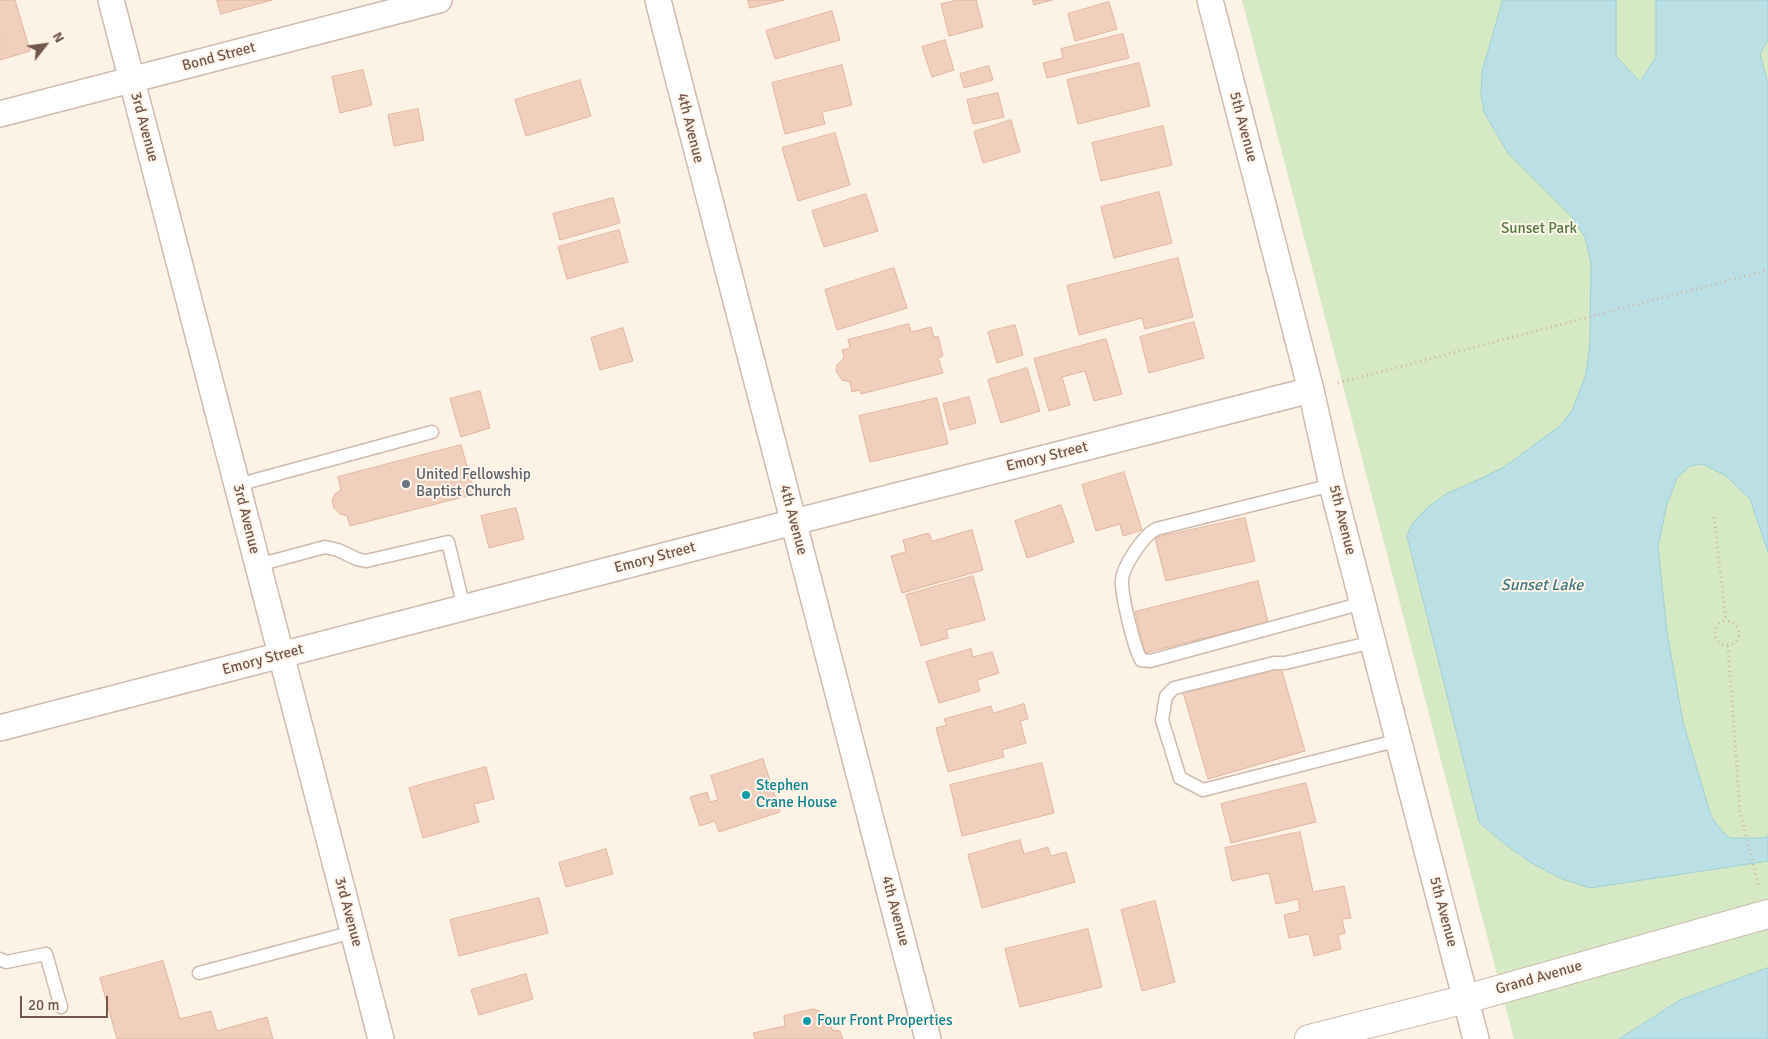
<!DOCTYPE html>
<html>
<head>
<meta charset="utf-8">
<style>
  body { margin:0 }
  #map { position:relative; width:1768px; height:1039px; overflow:hidden; background:#fcf2e5; font-family:Signika,sans-serif }
  canvas { display:block }
  .north { position:absolute; left:20px; top:20px; width:50px; height:50px; -webkit-text-stroke:4px #fff6eb; paint-order:stroke; rotate:60deg; font-size:14px; font-weight:700; line-height:20px; text-align:center; color:#74574b }
  .north::after { content:''; display:block; margin:auto; width:18px; height:22px; background:#74574b; clip-path:polygon(50% 0,100% 100%,50% 72%,0 100%) }
  .scale { position:absolute; left:20px; top:996px; width:88px; height:22px; box-sizing:border-box; border:2px solid #74574b; border-top:0; padding-left:6px; font-size:15px; line-height:18px; white-space:nowrap; color:#74574b; -webkit-text-stroke:4px #fff6eb; paint-order:stroke }
</style>
</head>
<body>
<div id="map">
<canvas width="1768" height="1039"></canvas>
<div class="north">N</div>
<div class="scale">20 m</div>
</div>
<script>
const c = document.querySelector('canvas').getContext('2d');
c.lineJoin = 'round';
function paint(path, color) { c.fillStyle = color; c.fill(path, 'evenodd'); }
function trace(path, color, width, dash) { c.strokeStyle = color; c.lineWidth = width; c.lineCap = dash ? 'butt' : 'round'; c.setLineDash(dash || []); c.stroke(path); }
function label(font, color, halo, rows, align = 'center') {
  c.font = font + ' Signika,sans-serif'; c.lineWidth = 4; c.setLineDash([]); c.textBaseline = 'middle'; c.strokeStyle = halo; c.fillStyle = color; for (const [text, x, y, turn = 0] of rows) {
    c.save(); c.translate(x, y); c.rotate((+turn || 0) * Math.PI / 180); c.textAlign = isNaN(turn) ? turn : align; if (halo) c.strokeText(text, 0, 0); c.fillText(text, 0, 0); c.restore();
  }
}
const green = new Path2D(`
  M 1242,0 L 1768,0 L 1768,1039 L 1514,1039 Z`);
const water = new Path2D(`
  M 1503,0 L 1616,0 L 1616,56 L 1640,82 L 1656,57 L 1656,0 L 1768,0 L 1768,40 L 1760,54 L 1768,83 L 1768,552 L 1750,499 L 1726,476 L 1703,464 L 1690,466 L 1677,478 L 1667,504 L 1658,546 L 1667,633 L 1683,722 L 1711,816 L 1721,830 L 1730,838 L 1765,838 L 1768,836 L 1768,861 L 1590,888 L 1560,878 L 1530,862 L 1506,845 L 1479,822 L 1407,536 L 1412,524 L 1427,508 L 1448,493 L 1480,479 L 1504,467 L 1560,426 L 1572,411 L 1586,374 L 1590,343 L 1591,263 L 1585,237 L 1572,217 L 1508,153 L 1484,112 L 1481,94 L 1482,72 Z
  M 1768,968 L 1768,1039 L 1619,1039 L 1680,1000 Z`);
const building = new Path2D(`
  M 0,0 L 15,0 L 30,51 L 0,60 Z
  M 217,0 L 272,0 L 221,14 Z
  M 748,0 L 784,0 L 750,8 Z
  M 958,0 L 976,0 L 983,27 L 949,36 L 941,4 Z
  M 1033,0 L 1052,0 L 1034,5 Z
  M 1109,2 L 1117,29 L 1075,41 L 1068,14 Z
  M 832,11 L 840,40 L 775,59 L 766,31 Z
  M 1123,34 L 1129,58 L 1047,78 L 1043,63 L 1063,58 L 1061,49 Z
  M 945,40 L 954,70 L 932,77 L 922,47 Z
  M 1139,63 L 1150,106 L 1078,124 L 1067,80 Z
  M 842,65 L 852,105 L 822,112 L 825,124 L 785,134 L 772,83 Z
  M 989,66 L 993,80 L 964,88 L 960,74 Z
  M 363,70 L 372,105 L 340,113 L 332,77 Z
  M 580,80 L 591,116 L 526,136 L 515,100 Z
  M 998,93 L 1004,117 L 973,124 L 967,100 Z
  M 418,109 L 424,140 L 394,146 L 388,115 Z
  M 1011,120 L 1020,152 L 983,163 L 974,132 Z
  M 1163,126 L 1172,165 L 1101,181 L 1092,143 Z
  M 835,133 L 850,185 L 798,201 L 782,148 Z
  M 1159,192 L 1172,243 L 1114,258 L 1101,207 Z
  M 866,194 L 878,231 L 824,247 L 812,211 Z
  M 613,198 L 620,223 L 560,240 L 553,214 Z
  M 619,230 L 628,262 L 567,279 L 558,247 Z
  M 1178,258 L 1193,317 L 1145,329 L 1142,318 L 1079,335 L 1067,286 Z
  M 894,268 L 907,308 L 837,330 L 825,290 Z
  M 1194,322 L 1204,358 L 1149,373 L 1140,337 Z
  M 909,324 L 911,332 L 931,327 L 934,337 L 938,336 L 943,356 L 938,358 L 943,373 L 861,394 L 860,390 L 852,392 L 850,382 L 842,380 L 836,371 L 837,365 L 844,358 L 842,350 L 850,348 L 848,340 Z
  M 1015,325 L 1023,355 L 997,363 L 988,332 Z
  M 623,328 L 633,361 L 600,370 L 591,338 Z
  M 1106,339 L 1122,394 L 1094,401 L 1085,371 L 1062,377 L 1070,405 L 1049,411 L 1034,359 Z
  M 1027,368 L 1040,411 L 1001,423 L 988,380 Z
  M 480,391 L 490,428 L 461,437 L 450,399 Z
  M 969,397 L 976,423 L 950,430 L 943,404 Z
  M 937,398 L 948,444 L 870,462 L 859,416 Z
  M 461,445 L 475,494 L 350,526 L 347,516 L 340,514 L 334,508 L 332,500 L 335,494 L 341,490 L 338,477 Z
  M 1124,472 L 1142,530 L 1123,536 L 1120,524 L 1096,531 L 1082,485 Z
  M 1061,505 L 1074,542 L 1027,558 L 1015,521 Z
  M 516,508 L 524,539 L 489,548 L 481,516 Z
  M 1245,518 L 1255,561 L 1166,581 L 1155,538 Z
  M 972,530 L 983,570 L 902,593 L 891,556 L 906,552 L 903,540 L 929,533 L 932,541 Z
  M 973,576 L 985,620 L 946,630 L 948,638 L 921,646 L 906,595 Z
  M 1258,581 L 1268,622 L 1145,653 L 1135,612 Z
  M 971,649 L 973,657 L 992,652 L 999,673 L 977,680 L 980,691 L 939,703 L 926,662 Z
  M 1280,664 L 1305,751 L 1208,779 L 1183,692 Z
  M 1024,704 L 1028,719 L 1020,721 L 1026,743 L 1002,750 L 1004,757 L 948,772 L 936,728 L 947,725 L 944,719 L 991,706 L 993,713 Z
  M 763,759 L 780,812 L 719,832 L 715,821 L 700,826 L 690,797 L 707,792 L 710,802 L 718,800 L 711,776 Z
  M 1042,763 L 1054,813 L 962,836 L 950,785 Z
  M 486,767 L 494,799 L 474,804 L 479,822 L 423,838 L 409,788 Z
  M 1306,783 L 1316,822 L 1231,843 L 1221,804 Z
  M 1300,832 L 1313,892 L 1344,886 L 1351,918 L 1342,919 L 1345,933 L 1338,935 L 1341,949 L 1314,956 L 1309,934 L 1289,938 L 1284,915 L 1300,911 L 1298,899 L 1276,904 L 1269,873 L 1232,881 L 1225,848 Z
  M 1020,840 L 1024,854 L 1048,847 L 1051,856 L 1066,852 L 1075,882 L 982,908 L 968,855 Z
  M 606,849 L 613,874 L 566,887 L 559,863 Z
  M 539,898 L 548,933 L 459,956 L 450,920 Z
  M 1155,901 L 1175,982 L 1142,991 L 1121,910 Z
  M 1088,929 L 1102,987 L 1020,1007 L 1005,949 Z
  M 163,961 L 180,1019 L 211,1011 L 217,1031 L 267,1017 L 273,1039 L 117,1039 L 100,978 Z
  M 526,974 L 533,999 L 479,1015 L 471,990 Z
  M 814,1009 L 827,1015 L 832,1030 L 840,1031 L 843,1039 L 755,1039 L 753,1033 L 785,1026 L 784,1016 Z`);
const path = new Path2D(`
  M 1338,383 L 1768,270
  M 1714,517 L 1726,621
  M1715 633a12 12 0 1 1 24 0a12 12 0 1 1-24 0Z
  M 1728,646 L 1740,812 L 1759,887`);
const service = new Path2D(`
  M 237,485 L 432,432
  M 1332,485 L 1156,529 C 1143,536 1123,566 1122,580 C 1121,595 1134,647 1141,660 L 1150,661 L 1363,603
  M 258,565 L 325,547 L 338,550 L 357,559 L 366,561 L 448,542 L 464,608
  M 1373,642 L 1285,663 L 1274,663 L 1174,688 L 1166,696 L 1162,720 L 1180,778 L 1203,790 L 1399,740
  M 0,959 L 6,962 L 46,954 L 61,1007
  M 199,973 L 353,932`);
const minor = new Path2D(`
  M 111,0 L 381,1039
  M 658,0 C 746,347 838,693 928,1039
  M 1210,0 L 1311,390 L 1332,485 L 1476,1039
  M 0,114 L 439,0
  M 0,728 L 794,522 L 1311,390`);
const tertiary = new Path2D(`
  M 1309,1039 L 1466,999 L 1768,914`);
const markers = [
  [406,484,5,"#6b7280"],
  [746,795,5,"#0f9aa8"],
  [807,1021,5,"#0f9aa8"]
];
const streetNames = [
  ["Bond Street",219,57,-15],
  ["3rd Avenue",144,127,75],
  ["5th Avenue",1243,127,75],
  ["4th Avenue",690,128,76],
  ["Emory Street",1047,457,-14],
  ["3rd Avenue",246,519,76],
  ["4th Avenue",793,520,75],
  ["5th Avenue",1342,520,76],
  ["Emory Street",655,558,-15],
  ["Emory Street",263,660,-15],
  ["4th Avenue",895,911,75],
  ["3rd Avenue",348,912,75],
  ["5th Avenue",1443,912,75],
  ["Grand Avenue",1539,978,-16]
];
const parkNames = [
  ["Sunset Park",1539,229]
];
const worshipNames = [
  ["United Fellowship",416,475],
  ["Baptist Church",416,492]
];
const cultureNames = [
  ["Stephen",756,786],
  ["Crane House",756,803],
  ["Four Front Properties",817,1021]
];
const waterNames = [
  ["Sunset Lake",1542,586]
];
paint(green, '#d4e9c4');
paint(water, '#bae0e5');
trace(water, '#a0d0d6', 1);
paint(building, '#f0cfbd');
trace(building, '#e2b59e', 1);
trace(service, '#cfbbae', 15);
trace(minor, '#cfbbae', 28);
trace(tertiary, '#cfbbae', 30);
trace(path, '#d5b2a0', 3, [1, 4]);
trace(service, '#fff', 12);
trace(minor, '#fff', 25);
trace(tertiary, '#fff', 28);
for (const [x, y, r, color] of markers) { const dot = new Path2D(); dot.arc(x, y, r, 0, 2 * Math.PI); c.fillStyle = color; c.fill(dot); trace(dot, '#fff6eb', 2); }
label('15px', '#74574b', '#fff6eb', streetNames);
label('15px', '#557942', '#fff6eb', parkNames);
label('15px', '#5b616d', '#fff6eb', worshipNames, 'left');
label('15px', '#0d838f', '#fff6eb', cultureNames, 'left');
label('italic 16px', '#42787f', '#fff6eb', waterNames);
</script>
</body>
</html>
